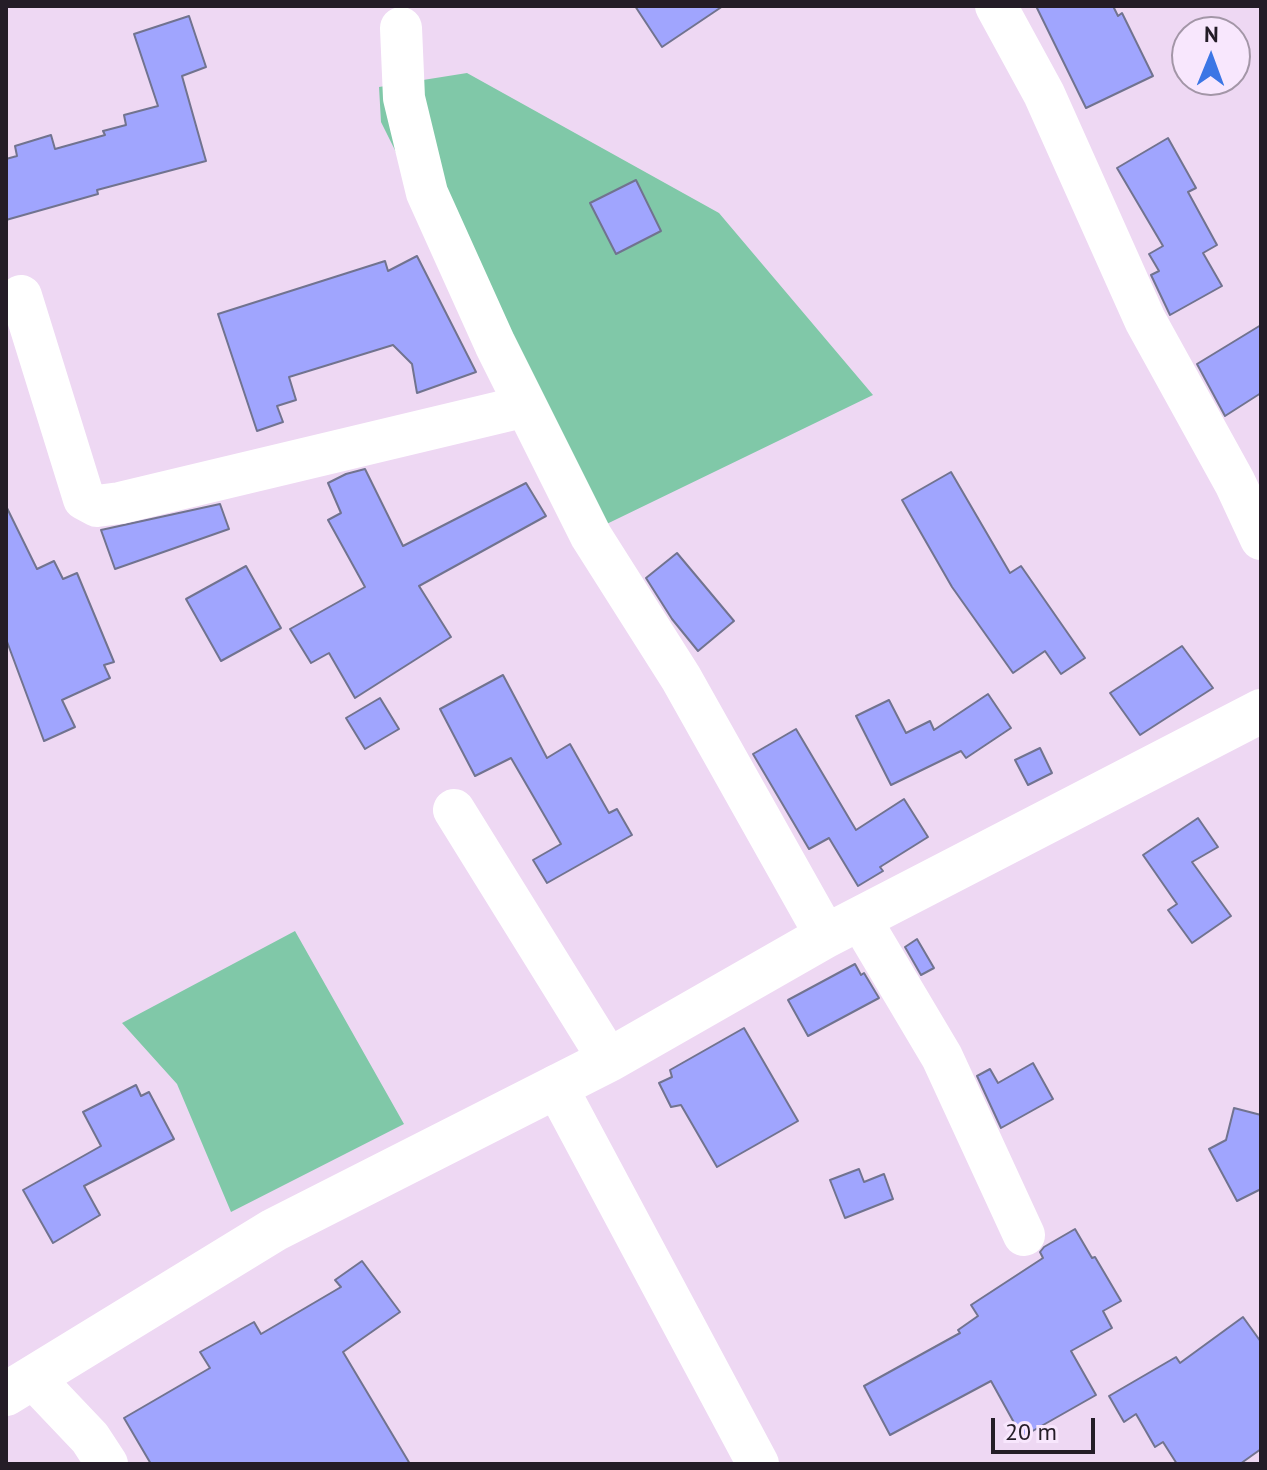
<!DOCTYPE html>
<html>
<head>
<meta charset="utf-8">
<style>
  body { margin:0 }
  #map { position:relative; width:1267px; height:1470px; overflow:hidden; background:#eed8f3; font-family:"PT Sans",sans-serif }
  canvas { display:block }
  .frame { position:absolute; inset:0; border:8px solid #241d27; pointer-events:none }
  .north { position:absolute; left:1171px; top:16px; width:80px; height:80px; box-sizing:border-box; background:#f8e7fd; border:2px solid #a396a7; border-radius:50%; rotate:1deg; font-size:22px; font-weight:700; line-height:32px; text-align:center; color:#241d27 }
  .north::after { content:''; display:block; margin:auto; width:28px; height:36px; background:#3c76e5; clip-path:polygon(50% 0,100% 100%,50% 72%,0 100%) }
  .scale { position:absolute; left:991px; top:1418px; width:104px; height:36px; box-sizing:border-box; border:4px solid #241d27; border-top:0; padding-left:10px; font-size:24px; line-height:28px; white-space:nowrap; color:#241d27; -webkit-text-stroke:6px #f8e7fd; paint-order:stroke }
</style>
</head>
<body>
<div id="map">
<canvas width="1267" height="1470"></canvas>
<div class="frame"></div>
<div class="north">N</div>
<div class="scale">20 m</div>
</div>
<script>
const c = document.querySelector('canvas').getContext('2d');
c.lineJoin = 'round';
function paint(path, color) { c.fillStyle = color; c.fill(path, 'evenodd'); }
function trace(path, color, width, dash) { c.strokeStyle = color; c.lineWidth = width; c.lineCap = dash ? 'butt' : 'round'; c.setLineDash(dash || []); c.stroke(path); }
const green = new Path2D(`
  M 467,73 L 719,213 L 873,395 L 586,534 L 381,122 L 379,87 Z
  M 295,931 L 404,1124 L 231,1212 L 177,1084 L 122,1023 Z`);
const building = new Path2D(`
  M 635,6 L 723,6 L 662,47 Z
  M 1036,6 L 1113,6 L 1118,16 L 1122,13 L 1153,76 L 1086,108 Z
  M 189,16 L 206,67 L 182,76 L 206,161 L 97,190 L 98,194 L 6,220 L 6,159 L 17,156 L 15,146 L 51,135 L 55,149 L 105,135 L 103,131 L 126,125 L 124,115 L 158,106 L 134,34 Z
  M 1168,138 L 1196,188 L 1188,192 L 1217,245 L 1203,253 L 1222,286 L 1170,315 L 1151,275 L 1159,271 L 1149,254 L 1163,246 L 1117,168 Z
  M 636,180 L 661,231 L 616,254 L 590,203 Z
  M 417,256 L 476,372 L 417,393 L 412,364 L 393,345 L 289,377 L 296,400 L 277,406 L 283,422 L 257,431 L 218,314 L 385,261 L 388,271 Z
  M 1261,325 L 1261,393 L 1225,416 L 1197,364 Z
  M 365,469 L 403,546 L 526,483 L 546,516 L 419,586 L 451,637 L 355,698 L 329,653 L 311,663 L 290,629 L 365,587 L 328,520 L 341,513 L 328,483 L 346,474 Z
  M 951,472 L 1010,573 L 1021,566 L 1085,658 L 1061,674 L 1045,651 L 1013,673 L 952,587 L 902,500 Z
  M 220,504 L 229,529 L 115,569 L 101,530 Z
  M 6,506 L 37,569 L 54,561 L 63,579 L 77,573 L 114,662 L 104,665 L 110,678 L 62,700 L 75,727 L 44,741 L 6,639 Z
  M 677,553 L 734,621 L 698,651 L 672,619 L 646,578 Z
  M 246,566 L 281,628 L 221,661 L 186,599 Z
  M 1182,646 L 1213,688 L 1140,735 L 1110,693 Z
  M 503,675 L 547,758 L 570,744 L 609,813 L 617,809 L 632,835 L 547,883 L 533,860 L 561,844 L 511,758 L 475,776 L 440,709 Z
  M 988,694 L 1011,728 L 966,758 L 961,751 L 891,785 L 856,716 L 889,700 L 906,733 L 930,721 L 934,730 Z
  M 380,698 L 399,729 L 365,749 L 346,718 Z
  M 796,729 L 856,830 L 904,799 L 928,837 L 880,867 L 883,871 L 858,886 L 829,838 L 809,849 L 753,754 Z
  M 1040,748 L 1052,773 L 1028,785 L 1015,760 Z
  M 1198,818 L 1218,847 L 1192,862 L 1231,916 L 1192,943 L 1168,910 L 1177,904 L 1143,855 Z
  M 917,939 L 934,968 L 921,975 L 905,947 Z
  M 855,964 L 861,975 L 864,973 L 879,998 L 808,1036 L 788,1000 Z
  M 744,1028 L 798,1121 L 717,1167 L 681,1105 L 671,1107 L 659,1083 L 672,1077 L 670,1070 Z
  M 1033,1063 L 1053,1099 L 1001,1128 L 977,1076 L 990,1069 L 998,1083 Z
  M 136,1085 L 141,1096 L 149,1092 L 174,1139 L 84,1186 L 100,1215 L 53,1243 L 23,1190 L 101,1146 L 83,1112 Z
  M 1234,1108 L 1261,1115 L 1261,1189 L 1237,1201 L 1209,1149 L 1226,1140 Z
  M 859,1169 L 864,1182 L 884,1174 L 893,1199 L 845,1218 L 830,1180 Z
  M 1075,1229 L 1092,1258 L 1095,1257 L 1121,1301 L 1103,1311 L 1112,1328 L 1071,1351 L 1096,1395 L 1022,1437 L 991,1381 L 890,1435 L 864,1386 L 960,1333 L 958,1330 L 978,1316 L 971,1305 L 1043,1258 L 1040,1252 L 1044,1247 Z
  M 362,1261 L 400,1312 L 343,1352 L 410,1464 L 151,1464 L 124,1418 L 210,1368 L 200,1352 L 254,1322 L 261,1334 L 341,1287 L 335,1280 Z
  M 1243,1317 L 1261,1342 L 1261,1449 L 1240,1464 L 1177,1464 L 1163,1442 L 1155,1447 L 1136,1414 L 1124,1422 L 1109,1396 L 1176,1357 L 1180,1363 Z`);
const minor = new Path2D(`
  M 996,6 L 1044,94 L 1145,320 L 1235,483 L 1261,539
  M 401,28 L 404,98 L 427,193 L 495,344 L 591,536 L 681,678 L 826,936
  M 21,296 L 84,499 L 97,506 L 120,503 L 526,406
  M 454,810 L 609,1060
  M 860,919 L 942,1057 L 1024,1235
  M 556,1086 L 758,1464
  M 33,1378 L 90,1438 L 107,1464`);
const major = new Path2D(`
  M 6,1394 L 274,1230 L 609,1060 L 826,936 L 1261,711`);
paint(green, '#80c8a8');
paint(building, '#a0a5fe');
trace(building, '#71738f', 2);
trace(minor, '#fff', 42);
trace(major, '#fff', 44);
</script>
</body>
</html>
